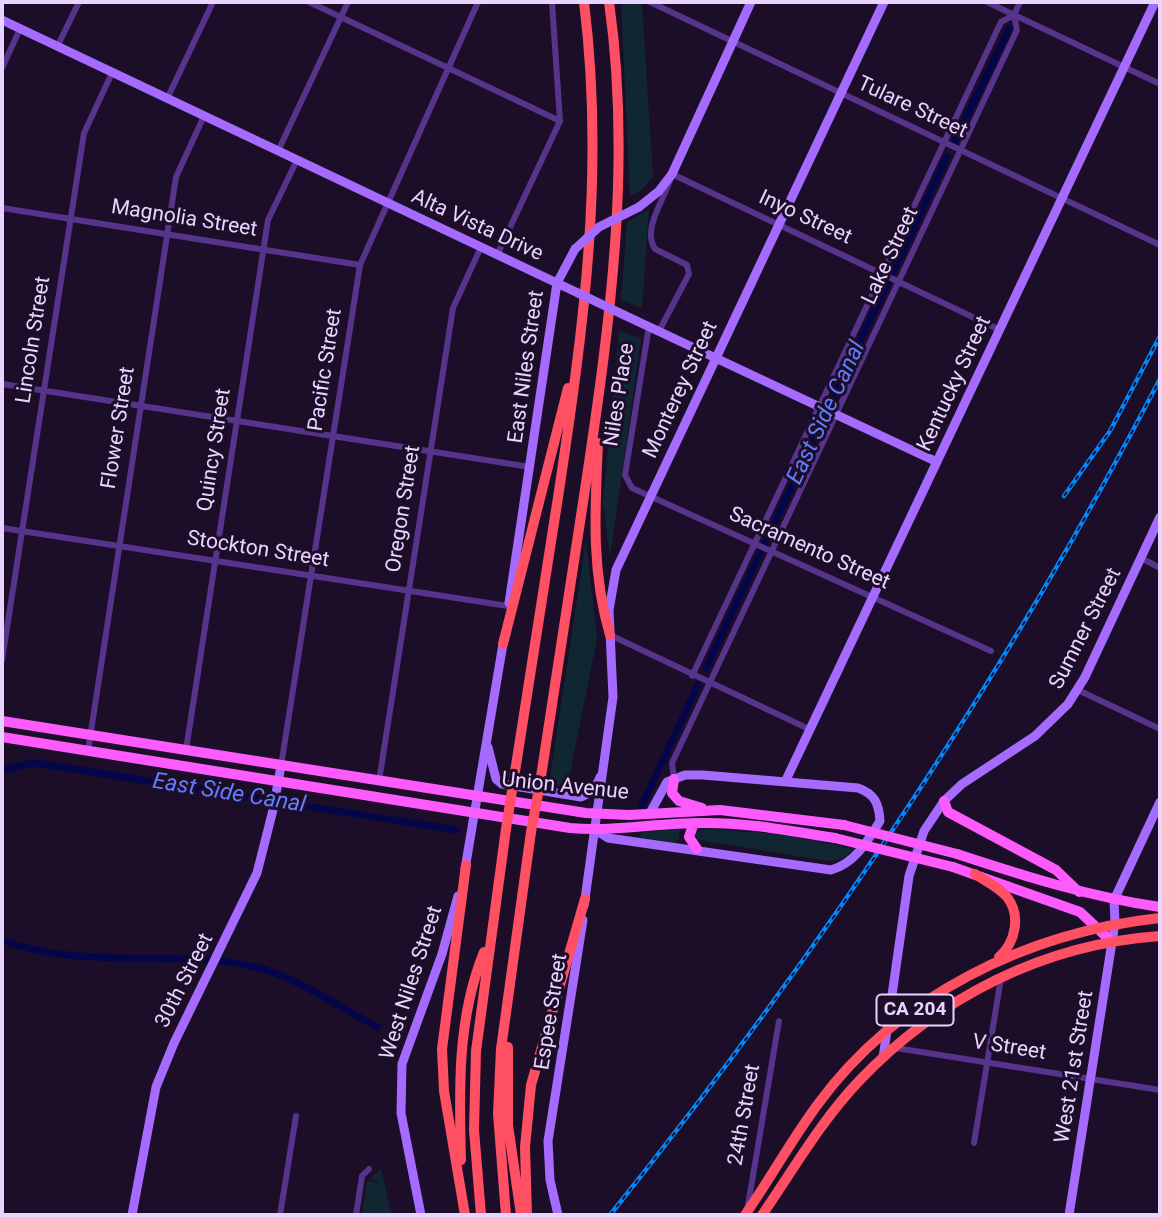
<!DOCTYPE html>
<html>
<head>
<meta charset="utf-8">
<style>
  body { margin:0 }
  #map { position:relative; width:1162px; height:1217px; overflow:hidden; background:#1c0d28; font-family:Roboto,sans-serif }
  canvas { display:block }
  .frame { position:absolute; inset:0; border:4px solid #e9d4ff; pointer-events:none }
</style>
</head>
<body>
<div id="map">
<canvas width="1162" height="1217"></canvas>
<div class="frame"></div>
</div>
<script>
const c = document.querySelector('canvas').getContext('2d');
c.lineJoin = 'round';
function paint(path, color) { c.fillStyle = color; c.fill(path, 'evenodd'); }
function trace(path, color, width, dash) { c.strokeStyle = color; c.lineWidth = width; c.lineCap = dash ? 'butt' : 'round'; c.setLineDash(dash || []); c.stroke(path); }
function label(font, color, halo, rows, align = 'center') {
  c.font = font + ' Roboto,sans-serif'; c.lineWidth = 6; c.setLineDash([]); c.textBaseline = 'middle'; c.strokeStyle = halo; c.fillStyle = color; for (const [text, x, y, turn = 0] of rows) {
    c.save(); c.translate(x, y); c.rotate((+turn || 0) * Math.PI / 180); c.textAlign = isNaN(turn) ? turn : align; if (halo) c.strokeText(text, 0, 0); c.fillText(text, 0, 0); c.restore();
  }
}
const green = new Path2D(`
  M 621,2 L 642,2 L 653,177 L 640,191 L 630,196 Z
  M 649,209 L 642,308 L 621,300 L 627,222 Z
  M 619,331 L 641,338 L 610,558 L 603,502 Z
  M 586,540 L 597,639 L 567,788 L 549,784 Z
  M 680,829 L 679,839 L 675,843 L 639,837 L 642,832 Z
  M 704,829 L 781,834 L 854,849 L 842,859 L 828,861 L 698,840 L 695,833 Z
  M 381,1169 L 392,1215 L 362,1215 L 367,1181 L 381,1183 L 370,1178 Z`);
const canal = new Path2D(`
  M 954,142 L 1009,29
  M 706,668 L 947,157
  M 2,770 L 35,763 L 456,830
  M 642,805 L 698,685
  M 2,940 C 77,969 163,951 241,964 C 290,972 334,1004 377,1027`);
const street = new Path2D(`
  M 309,2 L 560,121
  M 650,2 L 1160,245
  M 987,2 L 1160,84
  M 57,47 L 79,2
  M 2,68 L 20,29
  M 167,99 L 213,2
  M 278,151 L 348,2
  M 2,208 L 360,265
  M 497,255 L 560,121 L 552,2
  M 649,326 L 625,475 L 632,488 L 991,651
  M 659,331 L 689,274 L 687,265 L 655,249 C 641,228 667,196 672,174 L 1000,330
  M 2,384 L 530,467
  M 2,528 L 508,606
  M 1141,558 L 1160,568
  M 610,635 L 811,730
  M 2,660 L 84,133 L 112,73
  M 692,676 L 1001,22 L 1014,15 L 1020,2
  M 1078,690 L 1160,729
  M 186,750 L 268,220 L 297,160
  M 88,751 L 176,177 L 204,116
  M 281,766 L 360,265 L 478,2
  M 674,779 L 672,763 L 1017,30 L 1014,15
  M 379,781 L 453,308 L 481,247
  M 896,1048 L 1160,1090
  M 974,1143 L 1001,978
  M 748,1205 L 779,1021
  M 280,1215 L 296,1116
  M 356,1215 L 362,1176 L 369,1169`);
const secondary = new Path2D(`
  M 2,20 L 578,293
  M 639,207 L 659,191 L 672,174 L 751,2
  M 624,315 L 937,462
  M 509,603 L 557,283 L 575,249
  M 488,747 L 496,779 L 502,784 L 581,797 L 594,791 L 600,777
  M 785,782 L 1155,2
  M 595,830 L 608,838 L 831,870 C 855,863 867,842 880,821 C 879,804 875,794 858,788 L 703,775 L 685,775 L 667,782 L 650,813
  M 465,869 L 504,638
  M 584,906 L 613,697 L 609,610 L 616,570 L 884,2
  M 883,1058 L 909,876 L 924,831 L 944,801 L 962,784 L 1035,736 L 1068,704 L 1085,677 L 1160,517
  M 132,1215 L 156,1087 L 174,1043 L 257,873 L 273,810 L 281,766
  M 421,1215 L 401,1113 L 402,1064 L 442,954 L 458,896
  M 558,1215 L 550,1180 L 548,1141 L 583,920
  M 1069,1215 L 1115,923 L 1114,900 L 1160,802`);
const primary = new Path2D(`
  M 2,721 L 586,813 L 629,815 L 720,810 L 844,825
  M 2,737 L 570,828 C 614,832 656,823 700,823 C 746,822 790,831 835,838
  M 674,779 L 672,793 L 679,801 L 702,808
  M 944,801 L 948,812 L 1056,870 L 1079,892
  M 694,823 L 689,837 L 697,849
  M 957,854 C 1024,876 1090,897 1160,907
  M 953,867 L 1080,912 L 1112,942`);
const highway = new Path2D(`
  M 598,443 C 595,509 591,571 610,635
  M 503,644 L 568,388
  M 514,778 C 529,683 544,587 559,491 C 584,324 605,171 584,2
  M 540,783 C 555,683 571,583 586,483 C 610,323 632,163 609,2
  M 975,874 C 985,881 999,887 1007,897 C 1021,915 1016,942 999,957
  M 508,1047 L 508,1125 L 521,1215
  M 461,1160 C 459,1090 457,1018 484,952
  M 465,1215 L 444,1091 L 442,1049 L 466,865
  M 481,1215 L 474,1130 L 476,1051 L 506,829
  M 506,1215 L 498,1114 L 501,1049 L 531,832
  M 527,1215 L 525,1147 L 531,1085 L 585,899
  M 745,1215 C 770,1179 792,1139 818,1104 C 898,995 1028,932 1160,918
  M 762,1215 C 793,1170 821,1121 859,1081 C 939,997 1044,944 1160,936`);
const rail = new Path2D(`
  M 1064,496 L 1110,431 L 1160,336
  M 610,1215 C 821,952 1004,679 1160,379`);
const secondaryBridge = new Path2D(`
  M 575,249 L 599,227 L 639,207
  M 578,293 L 624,315`);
const primaryBridge = new Path2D(`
  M 844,825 L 957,854
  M 835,838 L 953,867`);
const highwayBridge = new Path2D(`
  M 506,829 L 514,778
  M 531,832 L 540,783`);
const shields = [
  [915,1010,77]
];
const shieldNames = [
  ["CA 204",915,1010]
];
const streetNames = [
  ["Tulare Street",912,108,25],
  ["Inyo Street",805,218,25],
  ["Magnolia Street",184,219,9],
  ["Alta Vista Drive",477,226,25],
  ["Lake Street",891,256,-65],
  ["Lincoln Street",34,340,-81],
  ["East Niles Street",527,367,-82],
  ["Pacific Street",326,370,-81],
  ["Kentucky Street",955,384,-65],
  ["Monterey Street",681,390,-65],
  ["Niles Place",620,395,-81],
  ["Flower Street",119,428,-81],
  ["Quincy Street",215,450,-81],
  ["Oregon Street",404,509,-81],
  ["Sacramento Street",809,549,24],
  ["Stockton Street",258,550,9],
  ["Sumner Street",1086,629,-63],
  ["Union Avenue",565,787,6],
  ["30th Street",185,981,-63],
  ["West Niles Street",412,983,-72],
  ["Espee Street",552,1012,-81],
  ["V Street",1009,1048,9],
  ["West 21st Street",1075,1067,-81],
  ["24th Street",745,1115,-80]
];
const waterNames = [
  ["East Side Canal",827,413,-65],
  ["East Side Canal",229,794,9]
];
paint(green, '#102733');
trace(canal, '#050549', 7);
trace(street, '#57348b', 6);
trace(secondary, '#a56bff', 9);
trace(primary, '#fe5bff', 10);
trace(highway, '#ff4f63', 10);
trace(rail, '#08f', 4.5);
trace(rail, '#1c0d28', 2, [5]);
trace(secondaryBridge, '#a56bff', 9);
trace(primaryBridge, '#fe5bff', 10);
trace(highwayBridge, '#ff4f63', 10);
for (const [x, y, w] of shields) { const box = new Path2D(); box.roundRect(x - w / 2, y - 15.5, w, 31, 5); c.fillStyle = '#1c0d28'; c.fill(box); trace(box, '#e9d4ff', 2); }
label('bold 19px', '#e9d4ff', null, shieldNames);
label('21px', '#e9d4ff', '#1c0d28', streetNames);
label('italic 23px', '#627dff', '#1c0d28', waterNames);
</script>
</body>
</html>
